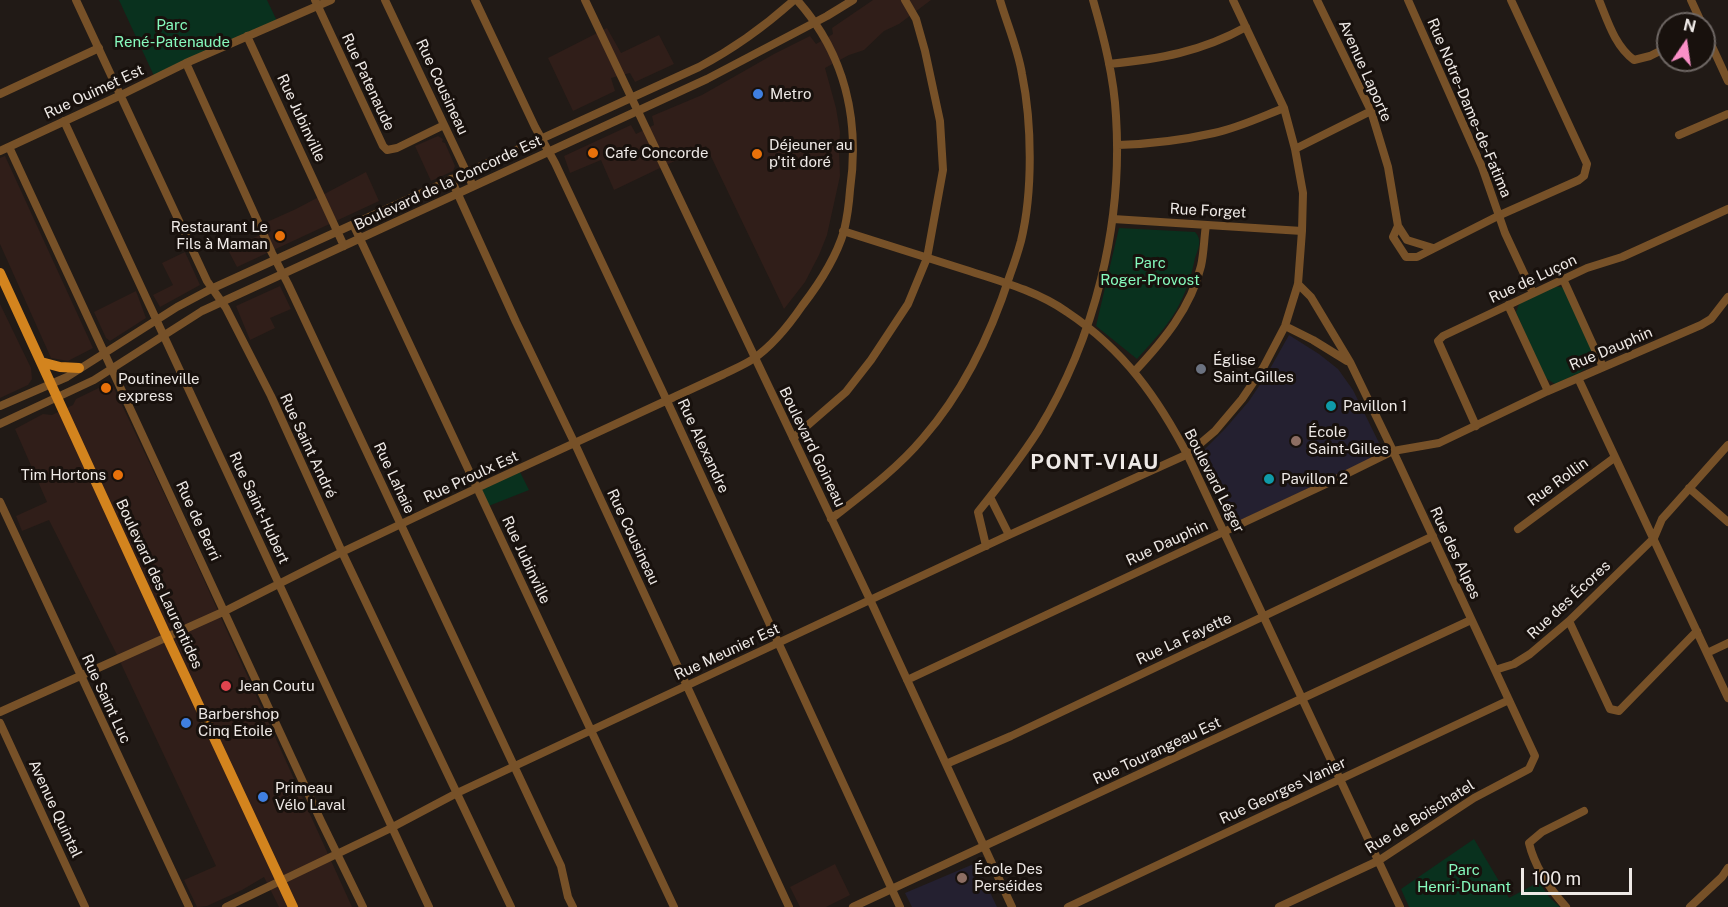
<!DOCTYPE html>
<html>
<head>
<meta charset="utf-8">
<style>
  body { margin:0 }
  #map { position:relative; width:1728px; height:907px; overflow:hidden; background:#211a16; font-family:"Public Sans",sans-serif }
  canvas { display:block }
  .north { position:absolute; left:1656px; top:12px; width:60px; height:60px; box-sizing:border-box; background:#18110d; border:2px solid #6e6764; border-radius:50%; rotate:13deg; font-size:16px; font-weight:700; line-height:24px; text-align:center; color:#eee9e6 }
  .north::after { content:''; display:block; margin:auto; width:21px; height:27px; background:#fa8fc7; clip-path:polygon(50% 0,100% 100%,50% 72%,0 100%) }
  .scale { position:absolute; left:1521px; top:868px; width:111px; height:27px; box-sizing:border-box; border:3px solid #eee9e6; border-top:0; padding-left:8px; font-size:18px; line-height:21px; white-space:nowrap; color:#eee9e6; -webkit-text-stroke:4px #18110d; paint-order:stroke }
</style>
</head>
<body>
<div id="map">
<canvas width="1728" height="907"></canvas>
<div class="north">N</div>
<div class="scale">100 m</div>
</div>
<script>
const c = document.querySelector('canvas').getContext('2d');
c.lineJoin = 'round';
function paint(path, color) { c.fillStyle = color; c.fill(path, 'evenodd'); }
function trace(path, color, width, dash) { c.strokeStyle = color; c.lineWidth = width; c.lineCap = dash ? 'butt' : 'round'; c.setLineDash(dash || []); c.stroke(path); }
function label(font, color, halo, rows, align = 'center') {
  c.font = font + ' "Public Sans",sans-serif'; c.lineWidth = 6; c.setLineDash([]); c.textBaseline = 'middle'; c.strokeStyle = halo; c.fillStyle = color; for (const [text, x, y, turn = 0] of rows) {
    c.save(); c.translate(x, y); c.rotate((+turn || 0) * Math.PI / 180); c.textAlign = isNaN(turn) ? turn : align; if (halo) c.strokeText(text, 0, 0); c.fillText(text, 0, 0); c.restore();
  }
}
const commercial = new Path2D(`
  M 873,0 L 931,0 L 899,24 L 884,31 L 864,50 L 849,55 L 825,68 L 836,108 L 840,132 L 839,152 L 840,176 L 827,235 L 819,255 L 805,282 L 784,309 L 706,146 L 614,190 L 601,160 L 570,173 L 564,156 L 631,125 L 636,134 L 654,125 L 652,116 L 702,95 L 774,54 L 810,36 L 816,44 L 833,34 L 832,28 Z
  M 607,28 L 621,53 L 659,35 L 674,64 L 635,82 L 630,73 L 611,78 L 615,91 L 573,111 L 548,58 Z
  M 438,136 L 443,139 L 442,142 L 445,143 L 455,166 L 453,171 L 431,181 L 415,146 Z
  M 5,156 L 93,348 L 68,361 L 51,358 L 0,244 L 0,158 Z
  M 366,172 L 379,201 L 237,267 L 227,248 L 271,231 L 267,222 L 296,209 Z
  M 185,252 L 200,285 L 160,307 L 153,295 L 173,285 L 162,263 Z
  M 280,286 L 291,309 L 270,318 L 275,328 L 250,340 L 236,306 Z
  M 136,291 L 146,318 L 110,341 L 106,338 L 94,312 Z
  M 0,304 L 31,368 L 32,379 L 28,385 L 0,398 Z
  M 111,382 L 180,527 L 352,907 L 279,907 L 264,877 L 242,890 L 207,906 L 197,907 L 184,880 L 216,866 L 116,653 L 49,520 L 22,531 L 16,516 L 47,502 L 15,429 L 43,414 L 52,415 L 73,405 L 76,399 Z
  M 835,864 L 850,895 L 826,907 L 800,907 L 790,887 Z`);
const education = new Path2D(`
  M 1289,335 L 1319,354 L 1338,369 L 1353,390 L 1384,453 L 1230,525 L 1197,457 L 1225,429 L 1249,401 L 1267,374 Z
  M 976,863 L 997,907 L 912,907 L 905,893 Z`);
const green = new Path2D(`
  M 119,0 L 267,0 L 277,21 L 155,78 Z
  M 1119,228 L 1195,232 C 1203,240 1198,249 1195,258 C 1192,273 1187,289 1180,303 C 1171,323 1152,342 1137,359 L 1096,326 Z
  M 1555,286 L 1565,288 L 1597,359 L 1579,373 L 1555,384 L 1544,377 L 1516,312 L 1521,299 Z
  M 519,470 L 529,490 L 486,507 L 477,488 Z
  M 1474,839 L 1509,898 L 1539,882 L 1549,897 L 1560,907 L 1409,907 L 1401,889 Z`);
const minor = new Path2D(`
  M 76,0 L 207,281 L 226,308 L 271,396 L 342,552 L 511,907
  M 315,0 L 383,146 L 387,150 L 397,148 L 444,125
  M 385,0 L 473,186
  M 475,0 L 535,127 L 555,163 L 667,401 L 900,907
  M 585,0 L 873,606 L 1012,907
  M 1317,0 L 1371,111 L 1388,167 L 1398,226 L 1407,240 L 1433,248
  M 1408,0 L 1482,167 L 1505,233 L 1533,293
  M 1599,0 C 1608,22 1615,46 1634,60 L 1650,56 L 1668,47
  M 1691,0 L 1702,24
  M 1704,29 L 1728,81
  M 247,36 L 344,246
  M 186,63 L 272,253 L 288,284 L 561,866 L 568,897 L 573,907
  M 1109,64 C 1159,59 1201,52 1246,27
  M 0,94 L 99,48
  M 64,121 L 429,907
  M 1679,135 L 1728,114
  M 1118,145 C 1150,144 1183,140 1214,133 C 1238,128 1261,117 1284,108
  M 9,147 L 321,821 L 363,907
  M 1295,149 L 1371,111
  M 0,151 L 121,95 L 186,63 L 331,0
  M 451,179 L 516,322 L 575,444 L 789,907
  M 1113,219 L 1302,231
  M 353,224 L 674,907
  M 1398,226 L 1393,237 L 1406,257 L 1417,257 L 1500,215 L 1579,180 L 1584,176 L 1587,164 L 1511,0
  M 843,231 C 884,244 925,257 966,270 C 1000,281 1037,291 1067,312 C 1124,350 1158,398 1189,458 L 1400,907
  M 1563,279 L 1603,367
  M 1508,305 L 1548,391
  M 1285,326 L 1313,340 L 1347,361
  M 1135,371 C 1163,341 1191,308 1201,266 C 1204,253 1204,238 1206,225
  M 1578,378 L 1728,698
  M 0,406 L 67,377 L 177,307 L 211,289 L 699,67 C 735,48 764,27 794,0
  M 0,424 L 94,380 L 202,311 L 707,79 L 827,16 L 853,0
  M 1476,426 L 1438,341 L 1443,336 L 1587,268 L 1622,257 L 1728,209
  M 793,438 L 846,392 L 871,360 L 908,304 L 927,258 L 943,170 L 940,121 L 925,51 L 916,19 L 905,0
  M 1689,488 L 1728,522
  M 990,497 L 1009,535
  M 0,502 L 189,907
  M 831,519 C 863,494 897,469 923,438 C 964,391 991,334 1010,275 C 1014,264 1018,252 1021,241 C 1033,192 1032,123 1022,74 C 1018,49 1007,24 1000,0
  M 1518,529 L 1614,458
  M 986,546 L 978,512 C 999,486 1020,459 1038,431 C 1095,338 1123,224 1116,116 C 1114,77 1104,38 1093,0
  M 1569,621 L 1610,709 L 1619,711 L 1697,631
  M 1707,653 L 1728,643
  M 1495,670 L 1514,664 L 1530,654 L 1569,621 L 1654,538 L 1662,519 L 1728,445
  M 907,680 L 1324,485 L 1393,451 L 1439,443 L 1548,391 L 1701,325 L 1711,319 L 1728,297
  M 0,712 L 225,611 L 342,552 L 477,488 L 724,374 C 734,369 744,365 753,359 C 772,346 789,325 802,306 C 819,284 836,258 844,231 C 847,218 849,204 850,190 C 860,120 845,54 797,0
  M 0,723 L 85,907
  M 946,764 L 1011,736 L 1433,536
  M 226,907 L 387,830 L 457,793 L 1009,535 L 1188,454 L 1215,431 L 1242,399 L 1263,368 L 1285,326 L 1298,284 L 1302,231 L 1303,193 L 1295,149 L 1284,108 L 1233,0
  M 853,907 L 1471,620
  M 1068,907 L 1509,700
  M 1279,907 L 1378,861 L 1474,798 L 1529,769 L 1535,756 L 1393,451 L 1350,362 L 1311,297 L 1298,284
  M 1566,907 C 1549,888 1535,868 1529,843 L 1542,832 L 1584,811
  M 1690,907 L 1722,877 L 1728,868`);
const major = new Path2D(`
  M 0,273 L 167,637 L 293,907
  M 41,362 L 60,367 L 79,368`);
const markers = [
  [758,94,6,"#3f7fe0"],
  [593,153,6,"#e8710a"],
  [757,154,6,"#e8710a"],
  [280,236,6,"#e8710a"],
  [1201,369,6,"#6b7280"],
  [106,388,6,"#e8710a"],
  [1331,406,6,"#0f9aa8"],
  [1296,441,6,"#8d6e63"],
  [118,475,6,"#e8710a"],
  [1269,479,6,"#0f9aa8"],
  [226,686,6,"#e0444e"],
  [186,723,6,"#3f7fe0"],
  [263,797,6,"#3f7fe0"],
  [962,878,6,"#8d6e63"]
];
const parkNames = [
  ["Parc",172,25],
  ["René-Patenaude",172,42],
  ["Parc",1150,263],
  ["Roger-Provost",1150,280],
  ["Parc",1464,870],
  ["Henri-Dunant",1464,887]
];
const streetNames = [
  ["Avenue Laporte",1365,71,66],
  ["Rue Patenaude",368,82,65],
  ["Rue Cousineau",442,87,65],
  ["Rue Ouimet Est",94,92,-25],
  ["Rue Notre-Dame-de-Fatima",1469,108,67],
  ["Rue Jubinville",301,118,65],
  ["Boulevard de la Concorde Est",448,183,-25],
  ["Rue Forget",1208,211,3],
  ["Rue de Luçon",1533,279,-25],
  ["Rue Dauphin",1611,349,-23],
  ["Rue Saint André",308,446,65],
  ["Rue Alexandre",703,446,65],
  ["Boulevard Goineau",812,447,64],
  ["Rue Proulx Est",471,477,-25],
  ["Rue Lahaie",394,478,65],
  ["Boulevard Léger",1214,481,63],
  ["Rue Rollin",1558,482,-36],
  ["Rue Saint-Hubert",259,508,65],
  ["Rue de Berri",198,521,65],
  ["Rue Cousineau",633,537,65],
  ["Rue Dauphin",1167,543,-25],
  ["Rue des Alpes",1455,553,65],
  ["Rue Jubinville",526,560,65],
  ["Boulevard des Laurentides",159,584,65],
  ["Rue des Écores",1569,600,-43],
  ["Rue La Fayette",1184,639,-25],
  ["Rue Meunier Est",727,652,-25],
  ["Rue Saint Luc",106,699,65],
  ["Rue Tourangeau Est",1157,751,-25],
  ["Rue Georges Vanier",1283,791,-25],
  ["Avenue Quintal",55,809,65],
  ["Rue de Boischatel",1420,817,-32]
];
const poiNames = [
  ["Metro",770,94],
  ["Déjeuner au",769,145],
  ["p'tit doré",769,162],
  ["Cafe Concorde",605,153],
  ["Restaurant Le",268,227,"right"],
  ["Fils à Maman",268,244,"right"],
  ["Église",1213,360],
  ["Saint-Gilles",1213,377],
  ["Poutineville",118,379],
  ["express",118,396],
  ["Pavillon 1",1343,406],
  ["École",1308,432],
  ["Saint-Gilles",1308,449],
  ["Tim Hortons",106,475,"right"],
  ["Pavillon 2",1281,479],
  ["Jean Coutu",238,686],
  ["Barbershop",198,714],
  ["Cinq Etoile",198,731],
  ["Primeau",275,788],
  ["Vélo Laval",275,805],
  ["École Des",974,869],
  ["Perséides",974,886]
];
const districtNames = [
  ["PONT-VIAU",1095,463]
];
paint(commercial, '#301e19');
paint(education, '#242030');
paint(green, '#09311e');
trace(minor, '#775128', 8);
trace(major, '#d3841e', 10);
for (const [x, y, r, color] of markers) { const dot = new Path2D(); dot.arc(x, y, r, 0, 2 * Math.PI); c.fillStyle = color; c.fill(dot); trace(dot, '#18110d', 2); }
label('15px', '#86fabd', '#18110d', parkNames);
label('15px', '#eee9e6', '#18110d', streetNames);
label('15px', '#eee9e6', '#18110d', poiNames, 'left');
c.letterSpacing = '1.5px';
label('bold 21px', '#eee9e6', '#18110d', districtNames);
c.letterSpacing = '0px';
</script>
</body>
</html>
